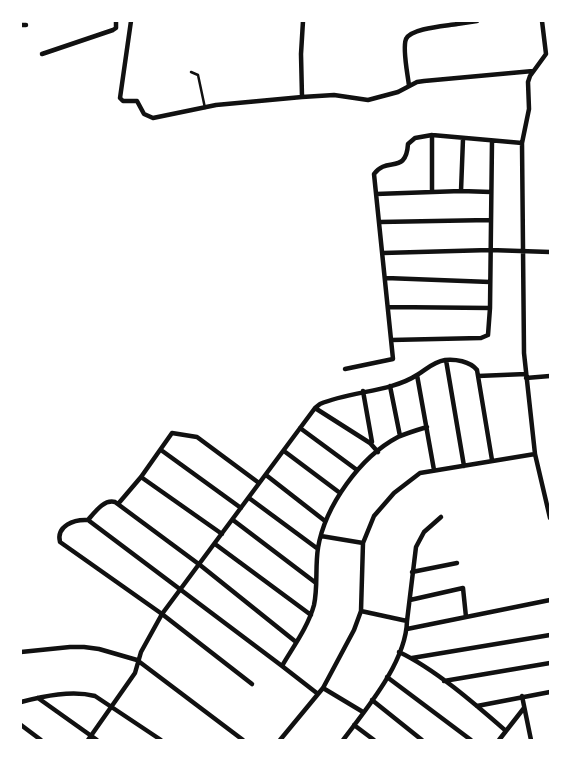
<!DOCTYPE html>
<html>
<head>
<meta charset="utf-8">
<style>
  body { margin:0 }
  #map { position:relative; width:571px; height:761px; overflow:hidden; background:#fff; font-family:"Roboto Condensed",sans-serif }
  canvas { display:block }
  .frame { position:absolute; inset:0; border:22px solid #fff; pointer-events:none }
</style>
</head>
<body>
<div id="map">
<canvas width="571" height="761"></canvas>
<div class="frame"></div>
</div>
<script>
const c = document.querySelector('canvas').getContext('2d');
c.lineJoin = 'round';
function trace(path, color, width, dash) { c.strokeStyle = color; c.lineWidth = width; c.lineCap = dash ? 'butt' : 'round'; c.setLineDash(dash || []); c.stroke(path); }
const service = new Path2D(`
  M 191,72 L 198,75 L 205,108`);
const minor = new Path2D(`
  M 131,21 L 120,98 L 123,101 L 137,101 L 144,114 L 153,118 L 216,105 L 302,97 L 301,54 L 303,21
  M 457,21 L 457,24 L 477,21
  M 21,25 L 26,25
  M 42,54 L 113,30 L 116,28 L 116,21
  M 409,86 C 408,75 402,49 406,39 C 411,28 446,26 457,24
  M 302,97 L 334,95 L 368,100 L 398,92 L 417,82 L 424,81 L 533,71
  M 432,135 L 522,143
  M 461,191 L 463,139
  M 376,194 L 461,191 L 491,192
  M 380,222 L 490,220
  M 383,253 L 490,250 L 550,252
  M 386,278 L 490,282
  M 388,307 L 490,308
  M 391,340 L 481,338 L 488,335 L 490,308 L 492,141
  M 446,360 L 464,466
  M 345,369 L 393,359 L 374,174 C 387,156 406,175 408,144 L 415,138 L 432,135 L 432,192
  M 417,375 L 434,470
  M 478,376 L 526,374
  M 526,378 L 550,376
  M 390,386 L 400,436
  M 363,391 L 372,442 L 370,443
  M 315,408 L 370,443 L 378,452
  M 300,428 L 357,470
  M 161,450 L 241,508
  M 284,451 L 340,493
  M 535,454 L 550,518
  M 266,475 L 325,521
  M 141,477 L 222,534
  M 249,498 L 318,549
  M 118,504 L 141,477 L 172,433 L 197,437 L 259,483
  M 88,520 C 95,512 104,499 115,502 L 200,565 L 296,642
  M 233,520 L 316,583
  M 321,536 L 363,543
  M 215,544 L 311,615
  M 412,572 L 457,563
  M 410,600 L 463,588 L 466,617
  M 407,621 L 416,547 L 424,532 L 441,517
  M 407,629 L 550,600
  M 21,652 L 70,647 L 84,647 L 99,649 L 137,660 L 243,740
  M 399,652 C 435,669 475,704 506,731
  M 412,658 L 550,635
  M 387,677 L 471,740
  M 444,681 L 550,663
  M 252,684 L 162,614 L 60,542 C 56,526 74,519 88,520 L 282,666
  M 323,688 L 363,712
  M 318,694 L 282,666 C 293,647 308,627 314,605 C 318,587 315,567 318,548 C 325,506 360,457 398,437 C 407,433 417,430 427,427
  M 522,696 L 531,740
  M 38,698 L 97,740
  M 372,700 L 422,740
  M 21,702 C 44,696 72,690 95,696 L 161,740
  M 477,706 L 550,692
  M 21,725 L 41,740
  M 354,725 L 374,740
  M 88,740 L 135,673 L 141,652 L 162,614 L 315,408 L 320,404 C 350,391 391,392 417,375 C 427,369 433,362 445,360 C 455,359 470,361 477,370 L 492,460
  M 280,740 L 323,688 L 354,630 L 361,611 L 363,543 L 374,516 L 394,493 L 420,473 L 535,454 L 524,353 L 522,143 L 529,109 L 528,82 L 530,76 L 546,54 L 542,21
  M 343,740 C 367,708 406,662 407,621 L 361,611
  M 499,740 L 524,708`);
trace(service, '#111', 2.5);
trace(minor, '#111', 4.5);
</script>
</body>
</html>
